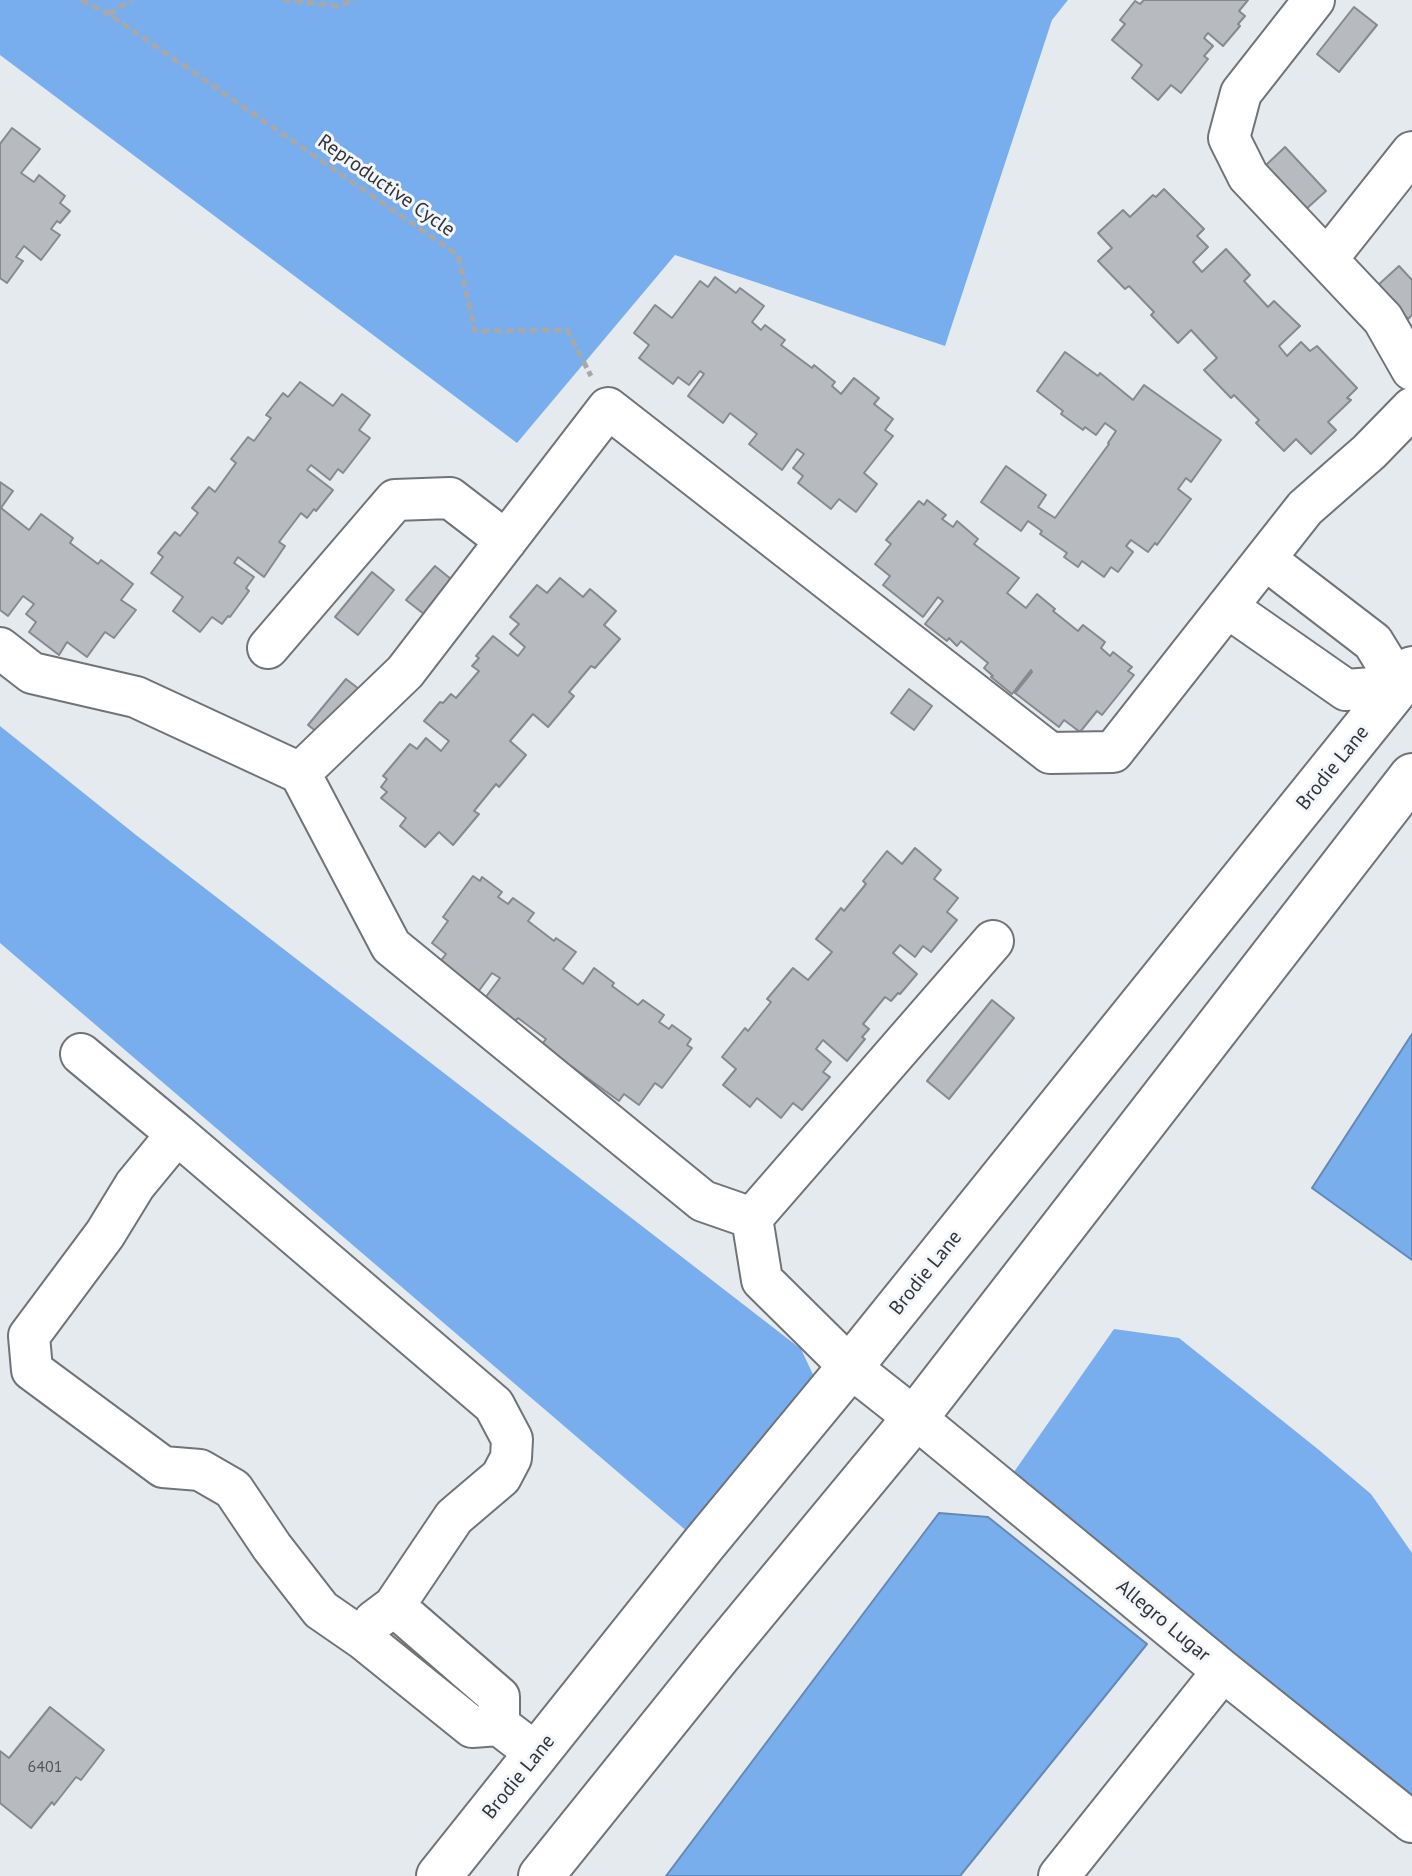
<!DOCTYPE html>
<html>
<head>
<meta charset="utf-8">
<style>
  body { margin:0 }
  canvas { display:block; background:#e5eaef }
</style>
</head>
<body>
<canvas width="1412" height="1876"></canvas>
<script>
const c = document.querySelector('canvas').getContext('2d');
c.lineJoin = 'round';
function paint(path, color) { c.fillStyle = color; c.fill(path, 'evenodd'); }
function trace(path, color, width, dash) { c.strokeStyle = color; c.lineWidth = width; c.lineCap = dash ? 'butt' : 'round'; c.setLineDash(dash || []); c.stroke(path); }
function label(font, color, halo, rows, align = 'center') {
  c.font = font + ' "PT Sans",sans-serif'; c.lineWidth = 6; c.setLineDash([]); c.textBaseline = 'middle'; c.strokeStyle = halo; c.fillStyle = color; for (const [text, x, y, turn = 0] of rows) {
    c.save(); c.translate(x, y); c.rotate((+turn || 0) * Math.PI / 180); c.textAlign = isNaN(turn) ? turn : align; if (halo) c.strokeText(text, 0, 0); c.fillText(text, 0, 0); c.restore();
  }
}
const forest = new Path2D(`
  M 0,0 L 1068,0 L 1052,20 L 945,346 L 675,255 L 517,443 L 0,55 Z
  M 0,726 L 136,835 L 801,1349 L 824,1398 L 703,1545 L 0,943 Z
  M 1114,1329 L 1179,1338 L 1319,1450 L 1371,1494 L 1412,1553 L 1412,1815 L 1002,1489 Z`);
const water = new Path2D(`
  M 1412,1034 L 1412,1260 L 1312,1188 Z
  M 939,1513 L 988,1517 L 1147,1644 L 960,1876 L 666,1876 Z`);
const building = new Path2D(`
  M 1144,0 L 1248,0 L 1239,11 L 1245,16 L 1238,24 L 1240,26 L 1223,46 L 1208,33 L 1204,38 L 1213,46 L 1204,56 L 1208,59 L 1181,93 L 1171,85 L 1158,100 L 1132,78 L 1142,65 L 1112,40 L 1125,24 L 1120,20 L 1135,1 L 1140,4 Z
  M 1354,7 L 1377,25 L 1339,72 L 1317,54 Z
  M 12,128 L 40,149 L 21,173 L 34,182 L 39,175 L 65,196 L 60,203 L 70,211 L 60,223 L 57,221 L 51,229 L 60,235 L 41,260 L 24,246 L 16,257 L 23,261 L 7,283 L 0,278 L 0,144 Z
  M 1285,147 L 1326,191 L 1304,211 L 1264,167 Z
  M 1164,189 L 1204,229 L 1197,236 L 1208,247 L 1193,262 L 1202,272 L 1226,249 L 1250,275 L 1244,281 L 1268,307 L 1274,301 L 1300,326 L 1279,346 L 1287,356 L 1301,342 L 1310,351 L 1317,346 L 1357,388 L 1347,398 L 1351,400 L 1328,422 L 1336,430 L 1311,454 L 1296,439 L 1284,451 L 1256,423 L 1259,420 L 1234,395 L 1231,398 L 1204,370 L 1217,358 L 1191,330 L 1178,343 L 1151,315 L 1154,312 L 1129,286 L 1125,289 L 1098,261 L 1112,248 L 1098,233 L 1123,210 L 1130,217 L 1153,195 L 1156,197 Z
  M 1399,266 L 1412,280 L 1412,315 L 1408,319 L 1377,286 Z
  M 715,277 L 736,293 L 740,288 L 764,306 L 752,322 L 761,330 L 765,325 L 785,340 L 781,345 L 812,368 L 814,365 L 835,382 L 832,386 L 841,394 L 854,378 L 879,398 L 874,404 L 893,419 L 885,430 L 893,436 L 864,473 L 877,484 L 856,512 L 839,499 L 831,509 L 798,483 L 803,476 L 793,468 L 804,454 L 797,449 L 782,470 L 749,444 L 757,434 L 730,413 L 723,423 L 688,396 L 704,374 L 700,371 L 689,385 L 678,377 L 673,384 L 639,358 L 649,345 L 634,333 L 655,305 L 672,318 L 700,281 L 708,287 Z
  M 1065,352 L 1098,376 L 1100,373 L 1133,400 L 1144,385 L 1221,440 L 1191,482 L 1186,478 L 1178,489 L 1191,499 L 1157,545 L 1155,543 L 1148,552 L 1131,540 L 1126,546 L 1133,552 L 1118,572 L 1111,567 L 1104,577 L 1082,561 L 1078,567 L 1064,557 L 1067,553 L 1040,534 L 1042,531 L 1028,521 L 1021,531 L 981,502 L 1006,466 L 1046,495 L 1038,507 L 1055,518 L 1109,444 L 1108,443 L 1116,431 L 1105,423 L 1096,435 L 1085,427 L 1083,430 L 1061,414 L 1063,411 L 1037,391 Z
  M 300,382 L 333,406 L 342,394 L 370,415 L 359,430 L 370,438 L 343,473 L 338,469 L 330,480 L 311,465 L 307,470 L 333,490 L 316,511 L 314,509 L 307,518 L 301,513 L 279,542 L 285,546 L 264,577 L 238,557 L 234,563 L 254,577 L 246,588 L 249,591 L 230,617 L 228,616 L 222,624 L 212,617 L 200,632 L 173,611 L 183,597 L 151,573 L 163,557 L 158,553 L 175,532 L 180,536 L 198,513 L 192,508 L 209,487 L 215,492 L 236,463 L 231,459 L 248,437 L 254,441 L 271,418 L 266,415 L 283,393 L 288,397 Z
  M 0,482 L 13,491 L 1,508 L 29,530 L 41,514 L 73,538 L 70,543 L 98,564 L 101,560 L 133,584 L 121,600 L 136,610 L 114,638 L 105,632 L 87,657 L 67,642 L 59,655 L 29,632 L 36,622 L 26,614 L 34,604 L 23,596 L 8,616 L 0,610 Z
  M 927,500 L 946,515 L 942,519 L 953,527 L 957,521 L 978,539 L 974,544 L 1019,578 L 1007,593 L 1026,608 L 1037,594 L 1055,609 L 1053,611 L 1078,631 L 1083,625 L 1105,642 L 1101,648 L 1110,656 L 1113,652 L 1132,667 L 1128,671 L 1134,675 L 1102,715 L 1097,711 L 1080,732 L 1064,720 L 1059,727 L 1015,693 L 1032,672 L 1031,670 L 1012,694 L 991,677 L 993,676 L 984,668 L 988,663 L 961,641 L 957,646 L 949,638 L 947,641 L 925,624 L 943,601 L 938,597 L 923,617 L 883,585 L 890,576 L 875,564 L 891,544 L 886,540 L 919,501 L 924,505 Z
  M 435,566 L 457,584 L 429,618 L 406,600 Z
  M 372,572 L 394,590 L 358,635 L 335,617 Z
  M 560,578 L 583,597 L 590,589 L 616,611 L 604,625 L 620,639 L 595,668 L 591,666 L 569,692 L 574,696 L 548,727 L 533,714 L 510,741 L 526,755 L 499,787 L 496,784 L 474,811 L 479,814 L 453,845 L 439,832 L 425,847 L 400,826 L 406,818 L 381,798 L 387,792 L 381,787 L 387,779 L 383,776 L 410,744 L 417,749 L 426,738 L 441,751 L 449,741 L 424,721 L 440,702 L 443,703 L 451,694 L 456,698 L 479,671 L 472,666 L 479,658 L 476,656 L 493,636 L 518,656 L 525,647 L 510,634 L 519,624 L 510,617 L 537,585 L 547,593 Z
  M 346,679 L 368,696 L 331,743 L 308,725 Z
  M 909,689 L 932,706 L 914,730 L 891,713 Z
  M 915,848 L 941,870 L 934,879 L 958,898 L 947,912 L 957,920 L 931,952 L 923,946 L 915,957 L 900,945 L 893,953 L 917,974 L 900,994 L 898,993 L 891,1001 L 885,997 L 863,1024 L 869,1029 L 862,1037 L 865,1039 L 847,1061 L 823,1040 L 816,1049 L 831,1062 L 823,1072 L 830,1077 L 802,1110 L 793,1103 L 781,1118 L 757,1098 L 750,1107 L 723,1085 L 736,1069 L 722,1057 L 745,1028 L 748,1031 L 771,1002 L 767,999 L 793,968 L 808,980 L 832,952 L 816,939 L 841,908 L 844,911 L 866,884 L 863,881 L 887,851 L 902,864 Z
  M 473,876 L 480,881 L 482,877 L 502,892 L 498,897 L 508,904 L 513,898 L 534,913 L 528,921 L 554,941 L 556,938 L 576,952 L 563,969 L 583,984 L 594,968 L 614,983 L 612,986 L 638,1005 L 643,1000 L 664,1015 L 659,1022 L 669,1029 L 672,1025 L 691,1039 L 687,1045 L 692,1048 L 662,1088 L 655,1083 L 639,1105 L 624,1094 L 619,1101 L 571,1066 L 568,1069 L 542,1044 L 546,1039 L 518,1018 L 514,1022 L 482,1002 L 500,978 L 492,973 L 478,992 L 439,963 L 446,954 L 432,943 L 448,921 L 443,917 Z
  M 992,1000 L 1014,1018 L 949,1099 L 927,1081 Z
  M 50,1707 L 104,1750 L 81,1780 L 76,1777 L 54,1805 L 52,1802 L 31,1828 L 0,1803 L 0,1751 L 9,1758 Z`);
const path = new Path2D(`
  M 81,0 L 109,14 L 458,255 L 475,331 L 567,330 L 591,376
  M 283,0 L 338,6 L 355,0
  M 109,14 L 132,0`);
const minor = new Path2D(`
  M 1314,0 L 1241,93 L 1229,138 L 1248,176 L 1383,319 L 1412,370
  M 1327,259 L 1412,152
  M 1412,408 L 1369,452 L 1305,508 L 1113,752 L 1050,753 L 608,408 L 405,672 L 300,773 L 391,946 L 703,1201 L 752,1218 L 762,1280 L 850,1367 L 930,1430 L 1223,1671 L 1412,1822
  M 1227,607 L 1346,690 L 1400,686 L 1373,642 L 1265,559
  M 0,648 L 32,673 L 136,697 L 300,773
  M 268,648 L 395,500 L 450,498 L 506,541
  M 81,1054 L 177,1134
  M 752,1218 L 993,941
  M 394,1606 L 499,1697 L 499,1725
  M 363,1639 L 374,1621 L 394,1606 L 454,1517 L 501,1477 L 511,1458 L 512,1439 L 494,1405 L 177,1134 L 135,1185 L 105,1234 L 29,1336 L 32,1370 L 163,1467 L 200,1470 L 233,1489 L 272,1547 L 321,1610 L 363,1639 L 472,1727 L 499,1725 L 537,1754
  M 1059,1876 L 1223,1671`);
const major = new Path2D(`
  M 439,1876 L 703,1545 L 850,1367 L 1412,669
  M 541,1876 L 718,1656 L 915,1418 L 1412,776`);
const numberNames = [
  ["6401",45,1767]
];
const streetNames = [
  ["Reproductive Cycle",386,186,35],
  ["Brodie Lane",1333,768,-51],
  ["Brodie Lane",926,1273,-51],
  ["Allegro Lugar",1163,1621,40],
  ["Brodie Lane",519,1777,-51]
];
paint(forest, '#78aeed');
paint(water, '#79aeed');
trace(water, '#6489b6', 2);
paint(building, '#b7bbc0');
trace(building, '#86898e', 2);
trace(minor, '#707478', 44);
trace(major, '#707478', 48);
trace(path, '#a5a9ad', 5, [8, 4]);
trace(minor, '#fff', 40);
trace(major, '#fff', 44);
label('16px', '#535558', null, numberNames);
label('20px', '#323335', '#f3f7fc', streetNames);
</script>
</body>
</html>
